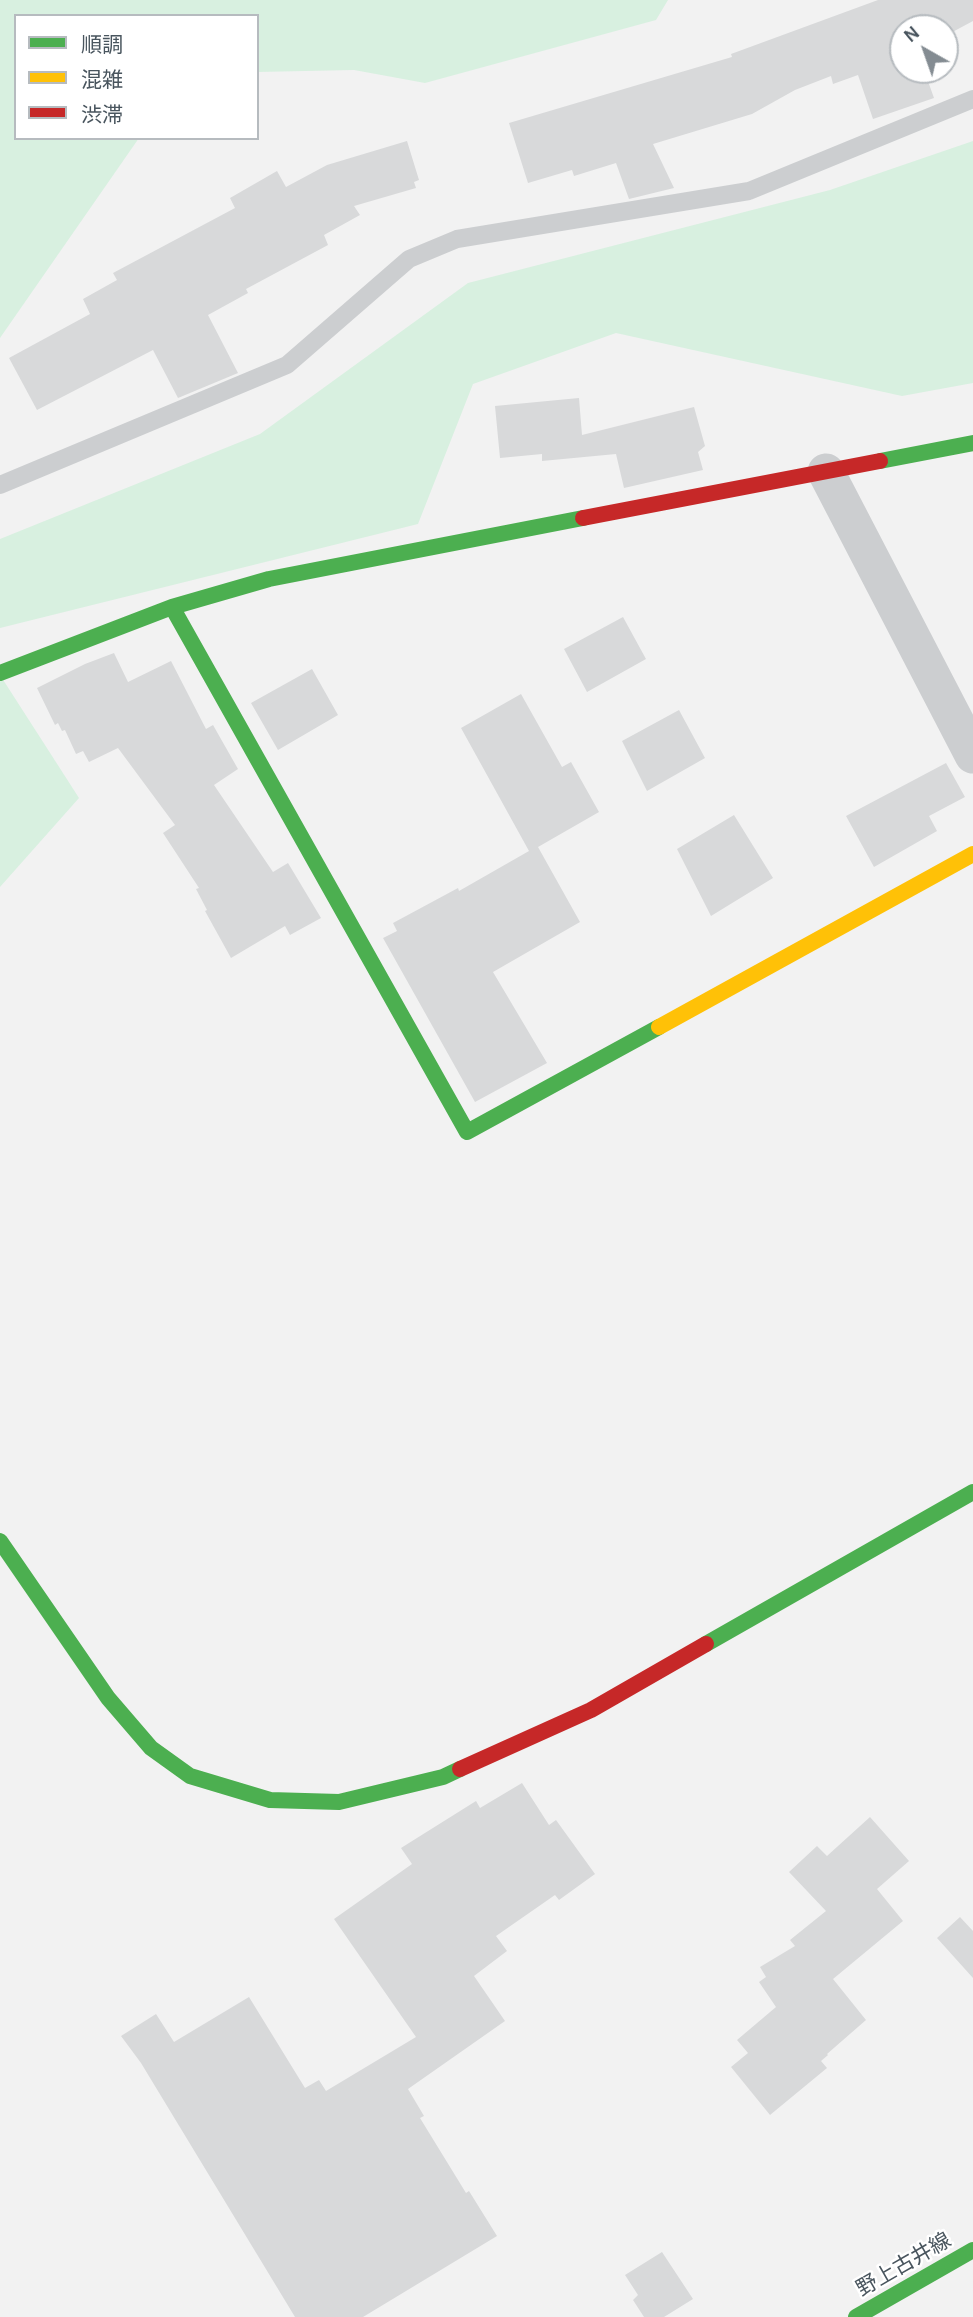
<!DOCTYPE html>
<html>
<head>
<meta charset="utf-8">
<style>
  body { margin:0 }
  #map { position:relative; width:973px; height:2317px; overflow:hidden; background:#f2f2f2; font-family:Karla,"Noto Sans JP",sans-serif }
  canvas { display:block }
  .legend { position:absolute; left:14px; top:14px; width:245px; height:126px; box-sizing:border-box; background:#fff; border:2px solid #b6bbbf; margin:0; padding:9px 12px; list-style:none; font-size:21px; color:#49555e }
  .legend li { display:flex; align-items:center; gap:14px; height:35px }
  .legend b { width:35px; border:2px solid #b6bbbf }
  .north { position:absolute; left:889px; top:14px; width:70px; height:70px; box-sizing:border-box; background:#fff; border:2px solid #b6bbbf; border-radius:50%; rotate:320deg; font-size:19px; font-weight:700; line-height:28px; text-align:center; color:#49555e }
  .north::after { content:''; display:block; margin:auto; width:24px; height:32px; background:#848c92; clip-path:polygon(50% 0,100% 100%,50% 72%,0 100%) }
</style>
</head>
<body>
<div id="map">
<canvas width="973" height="2317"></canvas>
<ul class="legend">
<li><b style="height:9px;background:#4caf50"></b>順調</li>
<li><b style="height:9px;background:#ffc107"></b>混雑</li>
<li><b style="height:9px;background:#c62828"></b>渋滞</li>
</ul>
<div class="north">N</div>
</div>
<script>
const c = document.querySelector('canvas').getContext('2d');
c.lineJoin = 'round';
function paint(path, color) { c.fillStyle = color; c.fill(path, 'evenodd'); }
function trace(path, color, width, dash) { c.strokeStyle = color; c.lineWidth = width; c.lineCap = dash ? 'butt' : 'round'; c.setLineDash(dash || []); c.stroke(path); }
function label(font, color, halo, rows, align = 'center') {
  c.font = font + ' Karla,"Noto Sans JP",sans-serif'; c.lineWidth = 5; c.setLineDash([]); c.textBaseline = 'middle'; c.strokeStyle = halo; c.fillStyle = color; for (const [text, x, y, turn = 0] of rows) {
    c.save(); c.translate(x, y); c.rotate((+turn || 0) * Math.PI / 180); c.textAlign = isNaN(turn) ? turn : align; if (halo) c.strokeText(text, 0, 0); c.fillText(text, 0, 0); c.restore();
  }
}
const green = new Path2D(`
  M 0,0 L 668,0 L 656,20 L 425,83 L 354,70 L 257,72 L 257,16 L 16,16 L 16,138 L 139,138 L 0,338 Z
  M 973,141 L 973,383 L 902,396 L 616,333 L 473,384 L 418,524 L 0,628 L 0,539 L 260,434 L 468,283 L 830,190 Z
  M 0,675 L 79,798 L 0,887 Z`);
const building = new Path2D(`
  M 878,0 L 973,0 L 973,21 L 945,36 L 945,28 L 903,28 L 903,70 L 924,70 L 934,98 L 873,119 L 858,75 L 833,84 L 831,76 L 795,90 L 752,114 L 653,144 L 674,188 L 629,199 L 616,163 L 574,176 L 572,170 L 528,183 L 509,123 L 732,57 L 731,54 Z
  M 407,141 L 419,180 L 414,182 L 416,188 L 354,206 L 360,215 L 324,235 L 328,245 L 246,289 L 248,293 L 208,315 L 238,373 L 178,398 L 153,350 L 37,410 L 9,358 L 90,314 L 83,299 L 117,280 L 113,273 L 235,208 L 230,198 L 277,171 L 286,187 L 327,165 Z
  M 579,398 L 582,435 L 694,407 L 705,446 L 698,452 L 703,470 L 624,488 L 616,454 L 542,461 L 542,454 L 500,458 L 495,406 Z
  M 623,617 L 646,659 L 587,692 L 564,649 Z
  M 114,653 L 128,682 L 171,661 L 206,729 L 213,725 L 238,769 L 214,785 L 273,872 L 288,863 L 321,918 L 290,935 L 285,926 L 231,958 L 205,911 L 207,910 L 196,889 L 199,888 L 163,833 L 175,825 L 118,748 L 89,762 L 83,751 L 76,754 L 65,730 L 62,731 L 58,723 L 55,725 L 37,688 L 85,664 Z
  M 312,669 L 338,715 L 278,750 L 251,703 Z
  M 521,694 L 562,767 L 571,762 L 599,812 L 538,847 L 580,922 L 493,972 L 547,1063 L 475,1102 L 383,938 L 397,931 L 393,923 L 458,888 L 459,891 L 529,851 L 461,728 Z
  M 679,710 L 705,758 L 647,791 L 622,741 Z
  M 946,763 L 965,797 L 929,816 L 937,831 L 874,867 L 846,816 Z
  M 734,815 L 773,878 L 711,916 L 677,849 Z
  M 522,1783 L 549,1825 L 556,1820 L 595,1874 L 559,1900 L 555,1895 L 496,1936 L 507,1951 L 474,1976 L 505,2021 L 408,2089 L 424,2116 L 420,2118 L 466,2193 L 469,2191 L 497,2236 L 363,2317 L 295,2317 L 141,2063 L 121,2036 L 156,2014 L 174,2042 L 249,1997 L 305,2088 L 319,2080 L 326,2091 L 416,2037 L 334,1919 L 412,1864 L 401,1848 L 476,1801 L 480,1808 Z
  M 870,1817 L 909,1861 L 877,1889 L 903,1921 L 833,1979 L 866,2020 L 827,2054 L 828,2055 L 821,2061 L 827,2068 L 770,2115 L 731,2067 L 748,2053 L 737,2040 L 776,2007 L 759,1982 L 766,1977 L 760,1967 L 795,1946 L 790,1940 L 826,1911 L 789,1872 L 817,1846 L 827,1856 Z
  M 960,1917 L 973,1931 L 973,1978 L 937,1938 Z
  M 662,2252 L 693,2299 L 664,2317 L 644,2317 L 633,2300 L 638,2295 L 625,2275 Z`);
const lane = new Path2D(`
  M 0,485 L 287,365 L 409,259 L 457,239 L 749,191 L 973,99`);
const street = new Path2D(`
  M 826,472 L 973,755`);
const fast = new Path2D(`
  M 880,461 L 973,443
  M 172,607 L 467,1132 L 659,1027
  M 0,673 L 172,607 L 269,579 L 583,518
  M 0,1541 L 108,1698 L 151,1748 L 190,1776 L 270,1800 L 339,1802 L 443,1777 L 460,1769
  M 706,1644 L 973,1492
  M 856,2317 L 973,2250`);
const slow = new Path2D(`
  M 659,1027 L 973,854`);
const jam = new Path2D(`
  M 583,518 L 880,461
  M 460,1769 L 591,1710 L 706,1644`);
const streetNames = [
  ["野上古井線",904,2265,-30]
];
paint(green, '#d8f0e0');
paint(building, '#d8d9da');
trace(lane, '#ccced0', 18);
trace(street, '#ccced0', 37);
trace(fast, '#4caf50', 16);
trace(slow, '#ffc107', 16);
trace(jam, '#c62828', 16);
label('21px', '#49555e', '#fff', streetNames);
</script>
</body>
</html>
